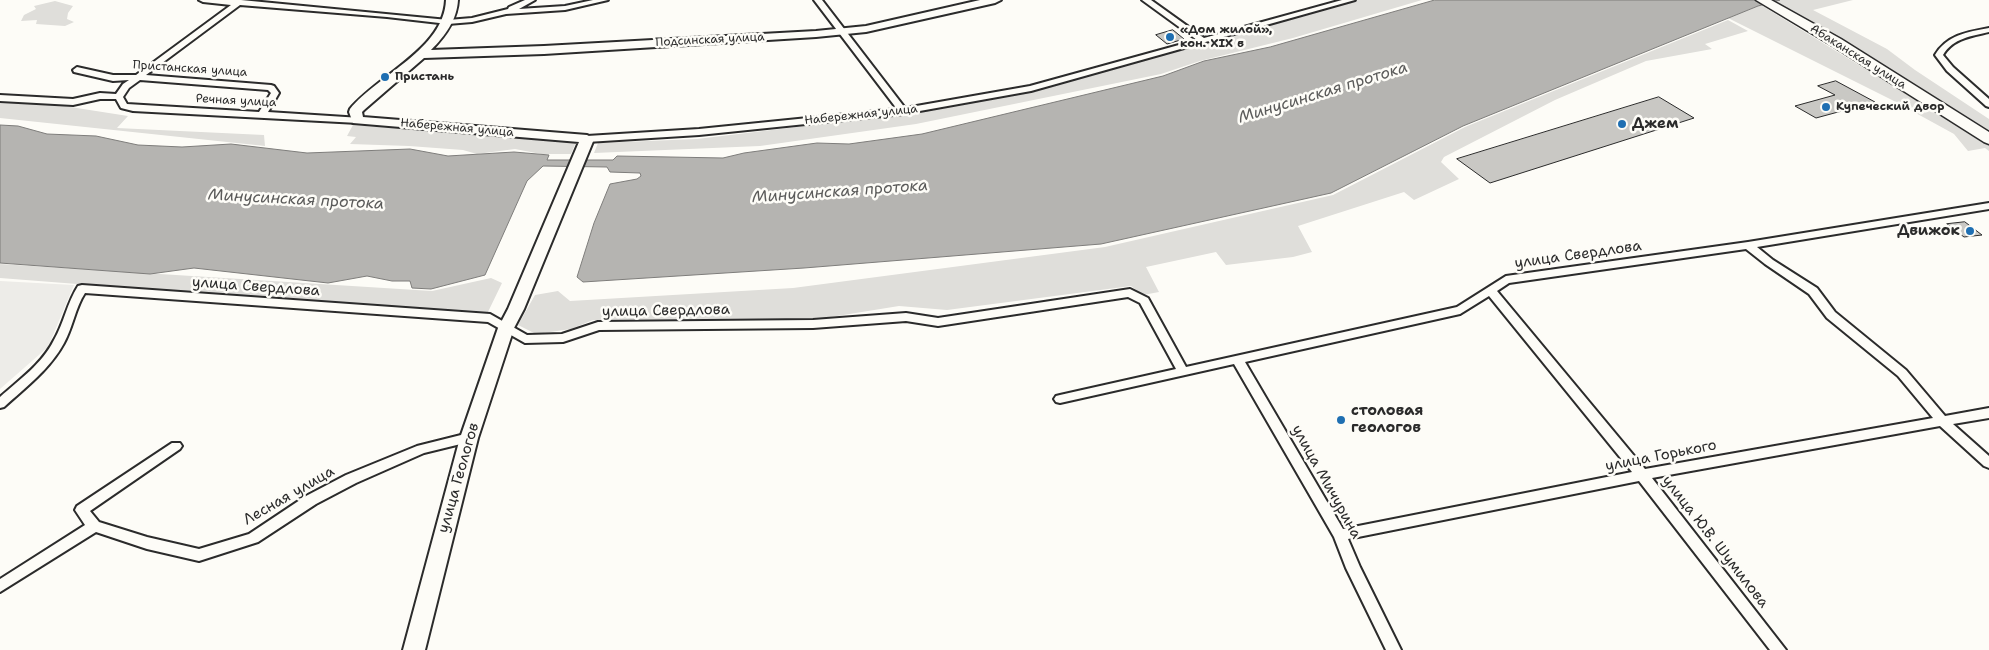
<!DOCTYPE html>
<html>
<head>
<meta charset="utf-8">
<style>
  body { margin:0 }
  canvas { display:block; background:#fdfcf7 }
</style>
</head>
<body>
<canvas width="1989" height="650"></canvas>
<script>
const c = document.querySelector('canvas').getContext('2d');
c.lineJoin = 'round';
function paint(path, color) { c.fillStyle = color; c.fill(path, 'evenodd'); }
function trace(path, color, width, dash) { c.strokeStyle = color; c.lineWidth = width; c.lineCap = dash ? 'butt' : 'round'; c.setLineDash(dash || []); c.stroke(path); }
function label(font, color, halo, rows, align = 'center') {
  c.font = font + ' "Shantell Sans",sans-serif'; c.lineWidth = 5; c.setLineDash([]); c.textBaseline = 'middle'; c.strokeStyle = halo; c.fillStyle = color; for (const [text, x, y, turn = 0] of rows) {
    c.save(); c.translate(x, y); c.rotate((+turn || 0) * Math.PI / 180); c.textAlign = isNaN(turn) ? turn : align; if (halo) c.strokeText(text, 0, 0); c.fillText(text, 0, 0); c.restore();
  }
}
const built = new Path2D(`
  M 0,281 L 74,285 L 48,347 L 0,389 Z`);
const green = new Path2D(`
  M 1358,0 L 1422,0 L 1293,38 L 1200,61 L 1161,74 L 916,124 L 760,146 L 594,153 L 598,143 L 697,139 L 904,114 L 1033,90 Z
  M 1781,0 L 1853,0 L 1813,10 L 1887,49 L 1915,70 L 1989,119 L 1989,130 L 1834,35 L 1775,1 Z
  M 55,1 L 73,6 L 68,13 L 67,19 L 74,22 L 65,26 L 36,24 L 37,20 L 21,21 L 24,15 L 36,9 L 34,6 Z
  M 1761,5 L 1989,145 L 1989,151 L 1985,148 L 1968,151 L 1954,134 L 1892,100 L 1728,18 Z
  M 1728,20 L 1748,31 L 1705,44 L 1712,49 L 1646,61 L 1555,100 L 1444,157 L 1441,162 L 1459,179 L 1414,200 L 1404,192 L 1298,226 L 1312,252 L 1293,257 L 1226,265 L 1216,252 L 1146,267 L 1159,292 L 1143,295 L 1131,286 L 947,310 L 899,306 L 806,321 L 593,320 L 571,329 L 536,334 L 518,325 L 535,295 L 558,291 L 570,301 L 793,288 L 1105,247 L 1333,195 L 1465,127 Z
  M 0,96 L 128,116 L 117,128 L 264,135 L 265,146 L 0,118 Z
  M 353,125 L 576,142 L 571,154 L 541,154 L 515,149 L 477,154 L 463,150 L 409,146 L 350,144 L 356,137 L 347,136 Z
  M 0,264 L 432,291 L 491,278 L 502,283 L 487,314 L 428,308 L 377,311 L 283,300 L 0,278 Z`);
const water = new Path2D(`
  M 1435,0 L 1780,0 L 1758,6 L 1463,126 L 1331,193 L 1101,244 L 804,268 L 583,282 L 577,277 L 594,223 L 610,184 L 637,179 L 641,176 L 640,173 L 610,172 L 607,167 L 543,166 L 527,181 L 485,275 L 431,289 L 412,288 L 410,281 L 392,281 L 367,276 L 328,283 L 194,268 L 150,274 L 0,263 L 0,125 L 18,126 L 47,134 L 96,136 L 138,145 L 182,147 L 231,144 L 307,153 L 410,149 L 448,156 L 514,152 L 549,155 L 547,160 L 613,160 L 617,156 L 723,158 L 744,153 L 817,143 L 849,144 L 922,134 L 1163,76 L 1204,61 L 1270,47 Z`);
const building = new Path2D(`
  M 1173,30 L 1184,39 L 1167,44 L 1156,35 Z
  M 1836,81 L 1875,102 L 1816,118 L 1795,106 L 1835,95 L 1818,86 Z
  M 1659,97 L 1694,118 L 1490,183 L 1457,159 Z
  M 1965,222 L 1982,235 L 1964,237 L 1947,224 Z`);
const street = new Path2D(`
  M 199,0 L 241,0 L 448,20 L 472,18 L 508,9 L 509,7 L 525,0 L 535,0 L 519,9 L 565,6 L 593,0 L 608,0 L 565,10 L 506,14 L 472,22 L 448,24 L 387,17 L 240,5 L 146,75 L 271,85 L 274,86 L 279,93 L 268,112 L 361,118 L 363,120 L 358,123 L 133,111 L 121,108 L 116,99 L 100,99 L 73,105 L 0,101 L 0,95 L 73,99 L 100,93 L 116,94 L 123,84 L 129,80 L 113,81 L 74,72 L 73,70 L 77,67 L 113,75 L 136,75 L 231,5 L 203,2 ZM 140,80 L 268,90 L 271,93 L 259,112 L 127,104 L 123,97 L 129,88 Z
  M 814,0 L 822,0 L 905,108 L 1030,86 L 1197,40 L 1142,0 L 1151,0 L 1204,38 L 1342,0 L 1355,0 L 1031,91 L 903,114 L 699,135 L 587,142 L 582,139 L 587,136 L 699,129 L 897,109 Z
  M 1989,28 L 1989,32 C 1972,36 1953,38 1943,55 L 1953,67 L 1989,99 L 1989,107 L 1986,106 L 1947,71 L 1935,55 C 1947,35 1967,32 1989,28 Z
  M 1989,203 L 1989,209 L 1757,247 L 1773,260 L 1817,288 L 1835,312 L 1906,370 L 1945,416 L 1989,408 L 1989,418 L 1953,424 L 1989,456 L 1989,468 L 1984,466 L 1940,426 L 1652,478 L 1786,650 L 1770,650 L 1639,481 L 1348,539 L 1360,567 L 1401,650 L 1386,650 L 1346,568 L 1334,537 L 1234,364 L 1060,403 L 1056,402 L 1054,399 L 1056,396 L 1060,395 L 1176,369 L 1140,303 L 1128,297 L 938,326 L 906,321 L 813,328 L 599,330 L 563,342 L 525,343 L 488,322 L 85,293 C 75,308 73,327 64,343 C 50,369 26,387 4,407 L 0,408 L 0,397 C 19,380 42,364 54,340 C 64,323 67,303 78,286 L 82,285 L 490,314 L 527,335 L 562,334 L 598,322 L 813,320 L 906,313 L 938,318 L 1130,289 L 1148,298 L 1186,367 L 1457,307 L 1506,276 L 1748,242 ZM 1746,249 L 1765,264 L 1809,294 L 1827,318 L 1898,376 L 1933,418 L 1645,469 L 1497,291 L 1509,283 ZM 1489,296 L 1632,472 L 1343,529 L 1245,362 L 1460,314 Z
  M 469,433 L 473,435 L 475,438 L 473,441 L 424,453 L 356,483 L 316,504 L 258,542 L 199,561 L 147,549 L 96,532 L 0,592 L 0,579 L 85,525 L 75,510 L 77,506 L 172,443 L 180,443 L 182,446 L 180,449 L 90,511 L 99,522 L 147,537 L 199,549 L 249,534 L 306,496 L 346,475 L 417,446 Z`);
const secondary = new Path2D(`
  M 446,0 L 458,0 C 457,20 445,36 431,50 L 544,46 L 816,31 L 866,26 L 980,0 L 1001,0 L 995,3 L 866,32 L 816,37 L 544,54 L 424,58 L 364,110 L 362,112 L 363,117 L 587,135 L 594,139 L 524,309 L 514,328 L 478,438 L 425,650 L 403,650 L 460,438 L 498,328 L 508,309 L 579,142 L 353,123 L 349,112 L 350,109 C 378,75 444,49 446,0 Z`);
const primary = new Path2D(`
  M 1756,0 L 1771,0 L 1841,39 L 1989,132 L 1989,144 L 1984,142 L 1831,45 Z`);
const markers = [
  [1170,37,5,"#1f6fb2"],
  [385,77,5,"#1f6fb2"],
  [1826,107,5,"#1f6fb2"],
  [1622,124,5,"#1f6fb2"],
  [1970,231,5,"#1f6fb2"],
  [1341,420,5,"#1f6fb2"]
];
const farPoinames = [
  ["«Дом жилой»,",1180,30],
  ["кон. ХIХ в",1180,44],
  ["Пристань",395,77],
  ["Купеческий двор",1836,107]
];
const farStreetnames = [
  ["Подсинская улица",710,40,-3],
  ["Абаканская улица",1858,57,32],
  ["Пристанская улица",190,69,4],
  ["Речная улица",236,101,3],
  ["Набережная улица",861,115,-6],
  ["Набережная улица",457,128,5]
];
const poiNames = [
  ["Джем",1632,124],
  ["Движок",1960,231,"right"],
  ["столовая",1351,411],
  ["геологов",1351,428]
];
const streetNames = [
  ["улица Свердлова",1578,255,-8],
  ["улица Свердлова",256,287,4],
  ["улица Свердлова",666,311,-1],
  ["улица Горького",1661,456,-11],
  ["улица Геологов",459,478,-74],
  ["улица Мичурина",1326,482,61],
  ["Лесная улица",289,496,-30],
  ["улица Ю.В. Шумилова",1715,542,52]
];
const waterNames = [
  ["Минусинская протока",1323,93,-17],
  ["Минусинская протока",840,192,-4],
  ["Минусинская протока",296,200,3]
];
paint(built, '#edece8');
paint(green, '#dfdeda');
paint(water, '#b5b4b1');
trace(water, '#7e7d7b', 1);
paint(building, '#c9c8c4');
trace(building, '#2b2b2b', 1);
trace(street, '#2b2b2b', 4);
trace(secondary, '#2b2b2b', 4);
trace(primary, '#2b2b2b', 3);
paint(street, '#fdfcf7');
paint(secondary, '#fdfcf7');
paint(primary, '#fdfcf7');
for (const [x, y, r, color] of markers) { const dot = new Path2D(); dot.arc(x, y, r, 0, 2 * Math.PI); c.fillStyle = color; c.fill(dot); trace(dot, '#fdfcf7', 2); }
label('bold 12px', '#2b2b2b', '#fdfcf7', farPoinames, 'left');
label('12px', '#2b2b2b', '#fdfcf7', farStreetnames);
label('bold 15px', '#2b2b2b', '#fdfcf7', poiNames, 'left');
label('15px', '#2b2b2b', '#fdfcf7', streetNames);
label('italic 16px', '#5b5b5a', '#fdfcf7', waterNames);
</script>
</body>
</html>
